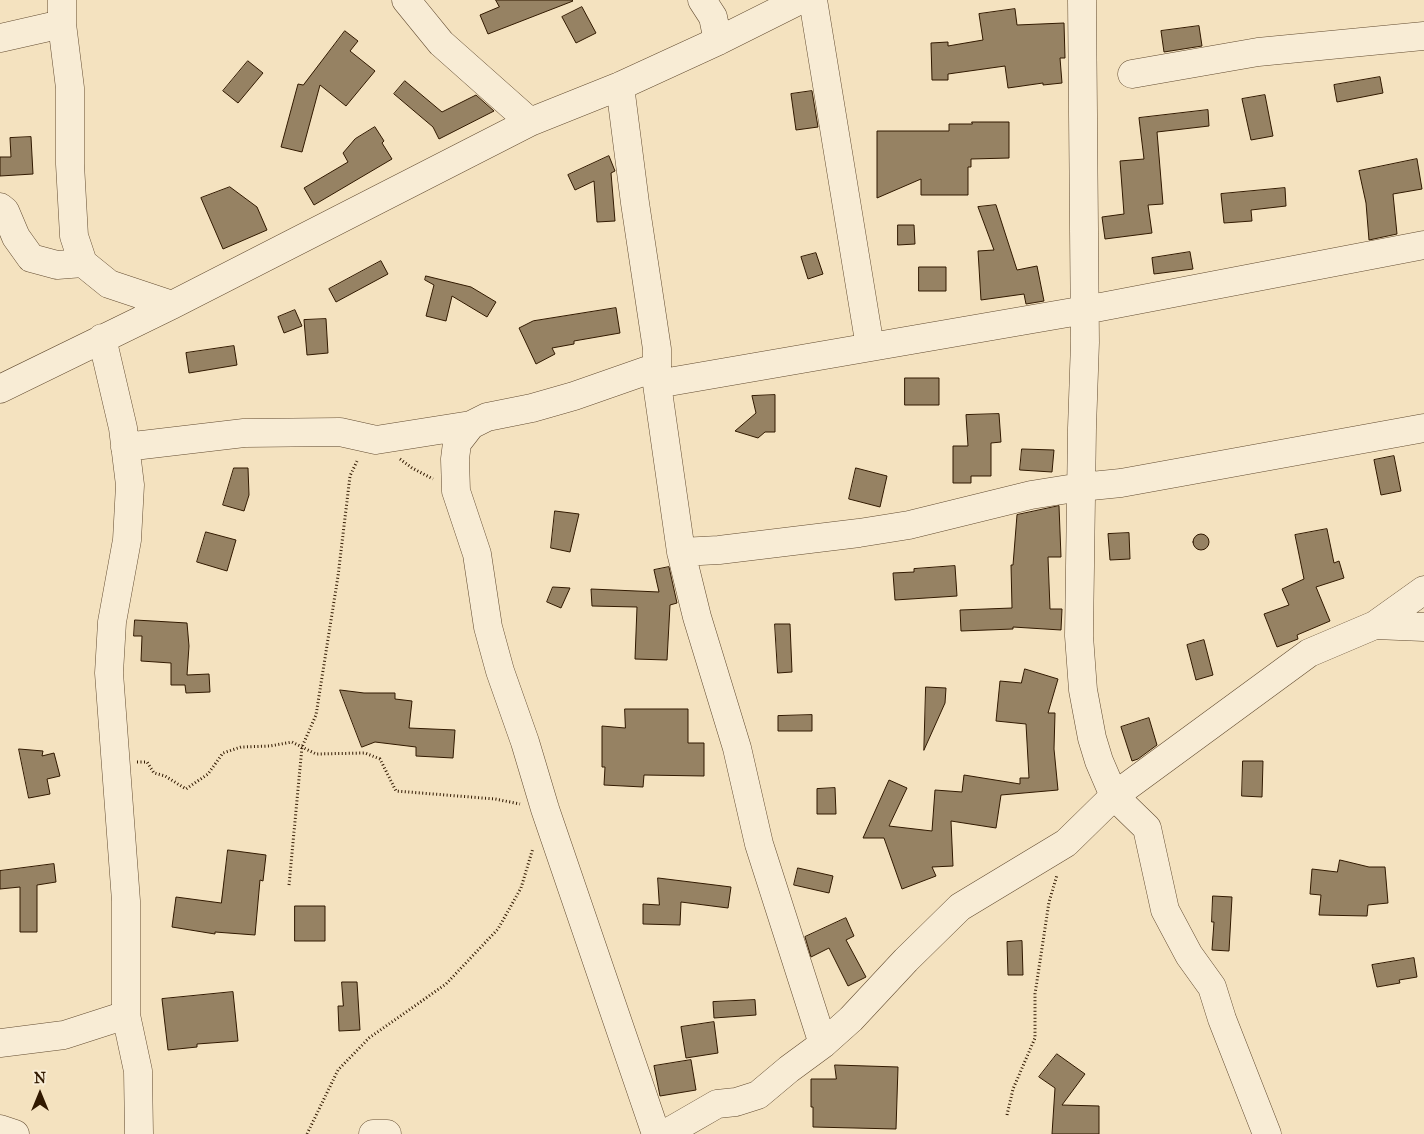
<!DOCTYPE html>
<html>
<head>
<meta charset="utf-8">
<style>
  body { margin:0 }
  #map { position:relative; width:1424px; height:1134px; overflow:hidden; background:#f4e2bf; font-family:"IM FELL Great Primer",serif }
  canvas { display:block }
  .north { position:absolute; left:15px; top:1069px; width:50px; height:50px; -webkit-text-stroke:4px #f8ecd5; paint-order:stroke; rotate:0deg; font-size:14px; font-weight:700; line-height:20px; text-align:center; color:#311900 }
  .north::after { content:''; display:block; margin:auto; width:18px; height:22px; background:#311900; clip-path:polygon(50% 0,100% 100%,50% 72%,0 100%) }
</style>
</head>
<body>
<div id="map">
<canvas width="1424" height="1134"></canvas>
<div class="north">N</div>
</div>
<script>
const c = document.querySelector('canvas').getContext('2d');
c.lineJoin = 'round';
function paint(path, color) { c.fillStyle = color; c.fill(path, 'evenodd'); }
function trace(path, color, width, dash) { c.strokeStyle = color; c.lineWidth = width; c.lineCap = dash ? 'butt' : 'round'; c.setLineDash(dash || []); c.stroke(path); }
const building = new Path2D(`
  M 496,0 L 572,0 L 573,1 L 488,34 L 480,15 L 499,7 Z
  M 582,7 L 596,33 L 576,43 L 562,17 Z
  M 1015,9 L 1017,25 L 1064,23 L 1065,58 L 1060,58 L 1062,83 L 1043,85 L 1043,83 L 1008,88 L 1005,66 L 948,74 L 948,80 L 932,80 L 931,43 L 948,42 L 948,46 L 983,40 L 979,14 Z
  M 1199,26 L 1202,46 L 1164,52 L 1161,31 Z
  M 345,31 L 358,41 L 350,51 L 375,71 L 346,106 L 320,85 L 302,152 L 281,147 L 298,84 L 303,85 Z
  M 248,61 L 263,73 L 238,103 L 223,91 Z
  M 1380,77 L 1383,93 L 1337,102 L 1334,85 Z
  M 405,81 L 442,112 L 476,95 L 494,111 L 439,139 L 433,127 L 394,94 Z
  M 812,91 L 818,127 L 796,130 L 791,94 Z
  M 1265,95 L 1273,136 L 1251,140 L 1242,99 Z
  M 1208,110 L 1209,126 L 1157,132 L 1163,204 L 1148,205 L 1152,233 L 1105,239 L 1102,217 L 1124,214 L 1120,161 L 1144,159 L 1139,118 Z
  M 972,122 L 1009,122 L 1009,158 L 971,159 L 971,167 L 968,167 L 968,195 L 921,195 L 921,179 L 877,198 L 877,131 L 949,131 L 949,124 L 972,124 Z
  M 375,127 L 384,141 L 382,143 L 392,159 L 314,205 L 304,188 L 348,162 L 343,153 L 355,139 Z
  M 31,137 L 33,174 L 0,176 L 0,157 L 11,157 L 10,138 Z
  M 609,156 L 615,171 L 611,173 L 615,221 L 597,222 L 594,181 L 575,190 L 568,175 Z
  M 1417,159 L 1422,189 L 1393,194 L 1397,234 L 1369,240 L 1366,203 L 1359,171 Z
  M 230,187 L 257,207 L 267,230 L 223,249 L 201,198 Z
  M 1285,188 L 1286,206 L 1251,210 L 1252,221 L 1224,223 L 1221,194 Z
  M 996,205 L 1017,270 L 1037,266 L 1044,301 L 1026,304 L 1024,294 L 981,300 L 978,251 L 994,250 L 978,207 Z
  M 898,225 L 914,225 L 915,244 L 898,245 Z
  M 1190,252 L 1193,269 L 1154,274 L 1152,258 Z
  M 816,253 L 823,274 L 808,279 L 801,257 Z
  M 381,261 L 388,274 L 336,302 L 329,289 Z
  M 919,267 L 946,267 L 946,291 L 919,291 Z
  M 426,276 L 471,287 L 496,302 L 487,317 L 452,296 L 446,321 L 426,316 L 434,285 L 425,280 Z
  M 616,308 L 620,333 L 574,341 L 574,344 L 552,348 L 555,354 L 536,364 L 519,328 L 533,321 Z
  M 295,310 L 302,326 L 284,333 L 278,317 Z
  M 326,319 L 328,353 L 307,355 L 304,320 Z
  M 234,346 L 237,365 L 189,373 L 186,353 Z
  M 905,378 L 939,378 L 939,405 L 905,405 Z
  M 775,395 L 775,432 L 765,432 L 758,438 L 735,431 L 756,413 L 752,396 Z
  M 999,414 L 1001,442 L 991,443 L 991,476 L 971,476 L 971,483 L 953,483 L 953,446 L 968,446 L 966,415 Z
  M 1022,449 L 1054,450 L 1052,472 L 1020,470 Z
  M 1394,456 L 1401,491 L 1381,495 L 1374,460 Z
  M 234,468 L 248,468 L 249,495 L 244,511 L 223,505 Z
  M 856,468 L 887,476 L 880,507 L 849,499 Z
  M 1059,506 L 1061,557 L 1048,557 L 1050,609 L 1062,609 L 1061,630 L 1013,627 L 1013,629 L 961,631 L 960,610 L 1012,608 L 1011,565 L 1013,565 L 1017,515 Z
  M 555,511 L 579,514 L 570,552 L 551,548 Z
  M 1327,529 L 1334,563 L 1339,561 L 1344,578 L 1316,587 L 1330,621 L 1297,635 L 1298,639 L 1277,647 L 1264,614 L 1289,605 L 1282,589 L 1304,579 L 1295,535 Z
  M 206,532 L 236,540 L 227,571 L 197,562 Z
  M 1129,533 L 1130,559 L 1110,560 L 1108,534 Z
  M1193 542a8 8 0 1 1 16 0a8 8 0 1 1-16 0Z
  M 955,566 L 957,596 L 895,600 L 893,573 L 914,572 L 914,569 Z
  M 669,567 L 677,603 L 670,605 L 667,660 L 635,659 L 637,607 L 592,606 L 591,589 L 659,592 L 654,570 Z
  M 553,587 L 570,588 L 561,608 L 547,602 Z
  M 135,620 L 187,623 L 189,646 L 187,675 L 209,674 L 210,692 L 186,693 L 185,685 L 171,685 L 171,663 L 141,661 L 142,636 L 134,636 Z
  M 775,624 L 790,624 L 792,672 L 778,673 Z
  M 1204,640 L 1213,675 L 1196,680 L 1187,645 Z
  M 1025,669 L 1058,679 L 1048,713 L 1055,713 L 1054,749 L 1058,790 L 1001,795 L 996,828 L 951,821 L 953,866 L 932,867 L 936,876 L 902,889 L 884,838 L 863,838 L 889,780 L 907,788 L 889,826 L 932,831 L 935,790 L 962,792 L 964,775 L 1020,784 L 1020,778 L 1029,778 L 1026,724 L 996,721 L 1000,681 L 1021,683 Z
  M 926,687 L 946,688 L 945,703 L 924,750 Z
  M 340,690 L 364,693 L 395,693 L 395,699 L 412,701 L 409,728 L 455,730 L 453,758 L 416,756 L 416,747 L 375,742 L 362,747 Z
  M 625,709 L 688,709 L 688,743 L 704,743 L 704,776 L 644,775 L 643,787 L 604,785 L 605,767 L 602,767 L 602,726 L 625,728 Z
  M 812,715 L 812,731 L 778,731 L 778,716 Z
  M 1149,718 L 1157,745 L 1138,759 L 1132,761 L 1121,727 Z
  M 19,749 L 43,751 L 42,756 L 54,753 L 60,776 L 47,779 L 50,794 L 29,798 Z
  M 1243,761 L 1263,761 L 1262,797 L 1242,796 Z
  M 835,788 L 836,814 L 817,814 L 817,789 Z
  M 228,850 L 266,855 L 263,881 L 260,880 L 255,935 L 215,932 L 215,934 L 172,927 L 176,897 L 221,903 Z
  M 1340,860 L 1369,867 L 1385,867 L 1388,903 L 1368,905 L 1367,916 L 1319,915 L 1321,895 L 1310,894 L 1312,869 L 1337,872 Z
  M 54,864 L 56,882 L 37,885 L 37,932 L 20,932 L 20,887 L 0,889 L 0,871 Z
  M 798,868 L 833,876 L 829,893 L 794,885 Z
  M 658,878 L 731,887 L 728,908 L 681,902 L 680,925 L 643,924 L 643,904 L 659,905 Z
  M 1213,896 L 1232,897 L 1229,951 L 1212,950 L 1214,922 L 1212,922 Z
  M 295,906 L 325,906 L 325,941 L 295,941 Z
  M 846,918 L 854,936 L 846,940 L 866,977 L 848,986 L 829,948 L 811,957 L 805,937 Z
  M 1022,941 L 1023,975 L 1008,975 L 1007,942 Z
  M 1414,958 L 1417,977 L 1399,980 L 1400,983 L 1377,987 L 1372,965 Z
  M 342,982 L 357,982 L 360,1030 L 339,1031 L 338,1006 L 343,1006 Z
  M 233,992 L 238,1041 L 197,1044 L 197,1047 L 168,1050 L 162,999 Z
  M 755,1000 L 756,1015 L 714,1018 L 713,1002 Z
  M 714,1022 L 718,1053 L 686,1058 L 681,1027 Z
  M 1057,1054 L 1085,1074 L 1062,1105 L 1099,1106 L 1099,1134 L 1052,1134 L 1055,1088 L 1039,1077 Z
  M 691,1060 L 696,1090 L 660,1096 L 654,1066 Z
  M 835,1065 L 898,1067 L 896,1129 L 813,1127 L 813,1107 L 811,1107 L 811,1079 L 836,1079 Z`);
const path = new Path2D(`
  M 400,459 L 412,468 L 433,479
  M 137,762 L 147,762 L 154,773 L 165,776 L 186,789 L 208,774 L 223,753 L 241,747 L 270,746 L 292,742 L 316,754 L 365,753 L 380,759 L 396,791 L 495,799 L 520,804
  M 289,885 L 302,747 L 316,715 L 338,576 L 350,476 L 358,459
  M 1007,1115 L 1013,1089 L 1035,1038 L 1035,994 L 1049,902 L 1057,875
  M 307,1134 L 338,1070 L 369,1038 L 446,984 L 498,929 L 521,888 L 533,848`);
const minor = new Path2D(`
  M 62,0 L 62,24 L 70,88 L 70,164 L 74,236 L 83,263 L 109,284 L 172,305
  M 406,0 L 441,43 L 530,122
  M 702,0 L 713,17 L 718,41
  M 813,0 L 870,347
  M 1082,0 L 1085,342 L 1082,428 L 1079,636 L 1083,690 L 1092,738 L 1099,761 L 1114,796 L 1147,828 L 1165,910 L 1189,955 L 1212,987 L 1222,1019 L 1267,1134
  M 0,38 L 62,24
  M 1132,74 L 1258,52 L 1424,36
  M 620,86 L 635,203 L 657,349 L 657,384 L 681,552 L 697,617 L 737,748 L 759,844 L 823,1044
  M 0,207 L 5,211 L 16,237 L 31,258 L 57,265 L 83,263
  M 102,338 L 123,428 L 130,485 L 127,540 L 112,622 L 109,673 L 126,901 L 126,1015 L 138,1071 L 139,1134
  M 657,384 L 1085,310 L 1424,245
  M 0,389 L 172,305 L 530,122 L 620,86 L 718,41 L 800,0
  M 471,425 L 457,443 L 455,459 L 456,491 L 477,554 L 488,627 L 500,671 L 525,742 L 545,809 L 656,1134
  M 125,447 L 244,433 L 340,432 L 376,440 L 471,425 L 487,417 L 532,408 L 574,396 L 657,367
  M 681,552 L 719,550 L 859,533 L 909,525 L 1031,495 L 1081,487 L 1121,483 L 1424,428
  M 1375,625 L 1424,627
  M 0,1043 L 64,1035 L 126,1015
  M 0,1129 L 15,1134
  M 373,1134 L 387,1134
  M 665,1134 L 717,1104 L 736,1102 L 758,1095 L 789,1069 L 823,1044 L 851,1019 L 906,960 L 960,907 L 1066,843 L 1114,796 L 1309,653 L 1375,625 L 1424,590`);
paint(building, '#968263');
trace(building, '#311900', 1);
trace(minor, '#624b30', 29);
trace(path, '#311900', 3, [1, 2.5]);
trace(minor, '#f8ecd5', 28);
</script>
</body>
</html>
